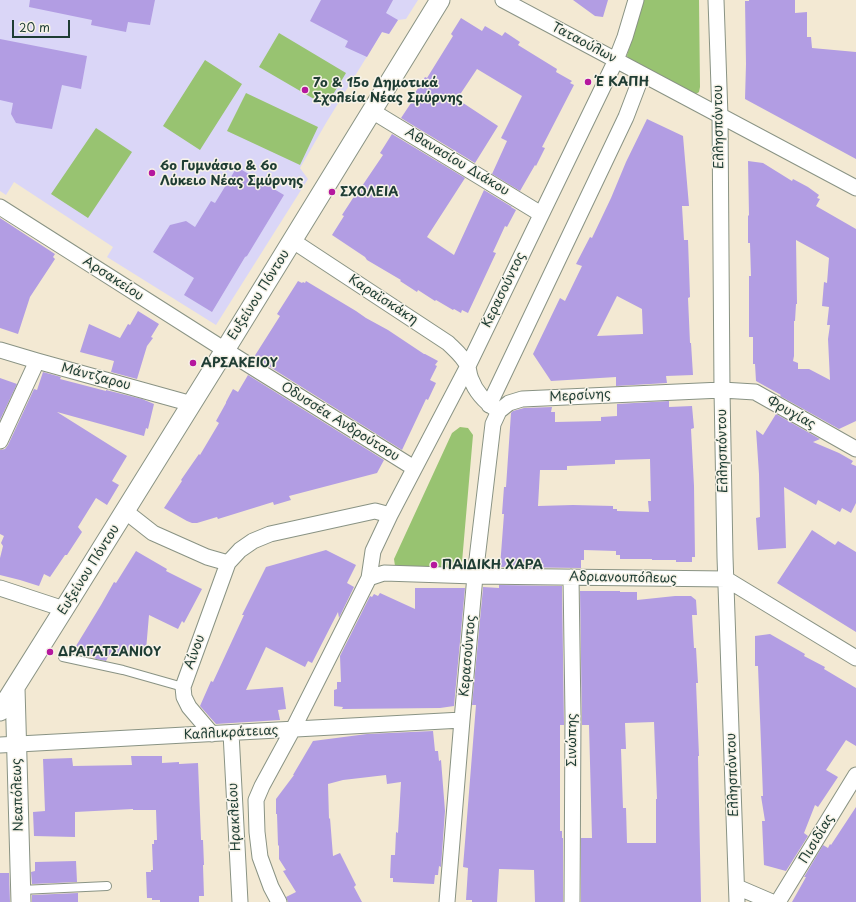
<!DOCTYPE html>
<html>
<head>
<meta charset="utf-8">
<style>
  body { margin:0 }
  #map { position:relative; width:856px; height:902px; overflow:hidden; background:#f3e9d3; font-family:"Playpen Sans",sans-serif }
  canvas { display:block }
  .scale { position:absolute; left:12px; top:20px; width:58px; height:18px; box-sizing:border-box; border:2px solid #1f3d34; border-top:0; padding-left:5px; font-size:12px; line-height:14px; white-space:nowrap; color:#1f3d34; -webkit-text-stroke:3px #f7f3e8; paint-order:stroke }
</style>
</head>
<body>
<div id="map">
<canvas width="856" height="902"></canvas>
<div class="scale">20 m</div>
</div>
<script>
const c = document.querySelector('canvas').getContext('2d');
c.lineJoin = 'round';
function paint(path, color) { c.fillStyle = color; c.fill(path, 'evenodd'); }
function trace(path, color, width, dash) { c.strokeStyle = color; c.lineWidth = width; c.lineCap = dash ? 'butt' : 'round'; c.setLineDash(dash || []); c.stroke(path); }
function label(font, color, halo, rows, align = 'center') {
  c.font = font + ' "Playpen Sans",sans-serif'; c.lineWidth = 3; c.setLineDash([]); c.textBaseline = 'middle'; c.strokeStyle = halo; c.fillStyle = color; for (const [text, x, y, turn = 0] of rows) {
    c.save(); c.translate(x, y); c.rotate((+turn || 0) * Math.PI / 180); c.textAlign = isNaN(turn) ? turn : align; if (halo) c.strokeText(text, 0, 0); c.fillText(text, 0, 0); c.restore();
  }
}
const built = new Path2D(`
  M 0,0 L 418,0 L 406,19 L 398,20 L 389,34 L 382,32 L 326,123 L 300,168 L 308,179 L 216,325 L 107,257 L 113,247 L 14,182 L 6,195 L 0,191 Z`);
const green = new Path2D(`
  M 644,0 L 699,0 L 700,87 L 699,92 L 696,94 L 691,94 L 628,61 L 627,55 L 635,30 Z
  M 279,33 L 346,73 L 326,106 L 259,67 Z
  M 205,60 L 242,84 L 200,150 L 163,126 Z
  M 246,93 L 318,127 L 300,165 L 227,131 Z
  M 96,128 L 132,152 L 88,218 L 51,194 Z
  M 460,427 L 468,428 L 473,435 L 462,562 L 460,567 L 456,569 L 395,566 L 394,559 L 452,433 Z`);
const building = new Path2D(`
  M 30,0 L 155,0 L 150,25 L 128,22 L 126,32 L 91,25 L 92,20 L 29,7 Z
  M 321,0 L 393,0 L 386,13 L 398,20 L 389,34 L 382,32 L 367,57 L 345,47 L 348,41 L 310,21 Z
  M 573,0 L 608,0 L 603,17 L 595,16 Z
  M 749,0 L 795,0 L 795,13 L 807,12 L 807,37 L 811,37 L 812,48 L 856,52 L 856,159 L 745,99 L 746,64 L 745,1 L 749,1 Z
  M 461,18 L 482,31 L 485,26 L 502,36 L 505,32 L 520,42 L 518,45 L 557,69 L 556,72 L 572,81 L 570,83 L 574,85 L 542,147 L 545,148 L 536,166 L 535,165 L 520,191 L 492,174 L 507,141 L 501,138 L 522,96 L 477,69 L 457,99 L 498,126 L 475,163 L 401,118 L 417,94 L 415,93 L 425,77 L 427,78 L 453,36 L 451,34 Z
  M 0,39 L 87,56 L 81,89 L 62,85 L 52,129 L 16,123 L 11,114 L 13,103 L 0,100 Z
  M 647,119 L 683,136 L 689,206 L 682,206 L 684,240 L 688,240 L 690,297 L 688,298 L 690,343 L 691,343 L 693,375 L 666,376 L 667,383 L 616,386 L 616,377 L 551,381 L 533,354 L 560,298 L 565,301 L 582,266 L 576,264 L 590,237 L 592,238 L 611,198 L 626,162 ZM 617,296 L 642,309 L 643,334 L 597,336 Z
  M 392,134 L 465,178 L 427,237 L 454,255 L 484,190 L 512,207 L 511,207 L 516,210 L 507,227 L 505,226 L 493,252 L 496,253 L 468,313 L 462,310 L 461,313 L 454,309 L 453,310 L 436,300 L 435,301 L 418,290 L 417,292 L 400,281 L 401,280 L 367,260 L 365,257 L 332,235 L 344,216 L 342,215 L 355,195 L 356,195 L 383,155 L 380,153 Z
  M 748,161 L 763,163 L 792,181 L 793,179 L 808,187 L 819,195 L 817,198 L 820,199 L 816,206 L 856,229 L 856,421 L 839,429 L 780,396 L 781,395 L 756,381 L 755,364 L 753,364 L 753,337 L 749,337 L 749,276 L 751,276 L 750,243 L 748,243 L 748,216 L 749,215 ZM 796,240 L 829,258 L 827,283 L 824,282 L 822,306 L 829,307 L 827,325 L 830,325 L 828,339 L 830,380 L 809,369 L 798,369 L 798,363 L 793,361 L 794,356 L 794,321 L 795,321 L 796,304 L 797,304 Z
  M 237,167 L 284,195 L 247,256 L 245,257 L 212,312 L 184,295 L 194,278 L 153,252 L 170,225 L 186,221 L 195,227 L 211,201 L 215,203 Z
  M 0,218 L 55,254 L 53,257 L 55,259 L 30,297 L 18,334 L 0,328 Z
  M 298,281 L 302,283 L 303,282 L 305,283 L 306,281 L 356,311 L 366,318 L 388,330 L 424,354 L 425,354 L 438,361 L 435,365 L 437,366 L 430,380 L 436,383 L 428,400 L 426,399 L 402,450 L 254,357 L 280,316 L 277,314 Z
  M 138,311 L 159,324 L 151,337 L 153,338 L 147,346 L 137,379 L 111,372 L 114,361 L 80,352 L 89,324 L 120,338 L 128,324 L 130,325 Z
  M 43,372 L 61,377 L 60,379 L 106,391 L 106,390 L 142,399 L 154,404 L 148,429 L 146,428 L 144,436 L 57,412 L 127,456 L 112,481 L 119,485 L 107,505 L 96,498 L 78,527 L 82,532 L 67,555 L 65,555 L 50,577 L 44,574 L 39,586 L 20,580 L 0,575 L 0,558 L 3,546 L 1,543 L 4,536 L 0,534 L 0,450 L 5,449 L 8,445 L 34,389 L 37,390 Z
  M 248,375 L 384,460 L 377,473 L 289,496 L 291,500 L 274,505 L 273,502 L 218,519 L 217,517 L 197,523 L 192,523 L 187,521 L 164,508 L 182,481 L 181,480 L 199,454 L 200,455 L 219,423 L 216,421 L 226,403 L 226,402 L 233,389 L 238,392 Z
  M 0,378 L 17,384 L 0,420 Z
  M 669,401 L 669,407 L 692,406 L 694,428 L 691,429 L 694,486 L 695,557 L 692,557 L 692,562 L 676,562 L 676,560 L 652,560 L 652,559 L 620,559 L 620,555 L 616,555 L 616,551 L 584,550 L 584,560 L 581,560 L 581,568 L 500,567 L 504,514 L 502,514 L 504,487 L 506,487 L 511,413 L 513,411 L 524,408 L 552,407 L 551,412 L 555,412 L 555,422 L 601,421 L 601,417 L 617,416 L 617,404 ZM 650,459 L 651,501 L 648,501 L 649,512 L 617,511 L 617,509 L 613,509 L 613,506 L 573,505 L 538,506 L 540,470 L 567,470 L 567,466 L 615,464 L 615,460 Z
  M 776,414 L 820,439 L 813,442 L 839,453 L 853,461 L 851,464 L 856,466 L 856,503 L 851,513 L 842,508 L 840,512 L 818,500 L 816,505 L 784,487 L 786,548 L 758,550 L 756,518 L 760,517 L 759,474 L 756,430 L 763,435 Z
  M 812,530 L 835,545 L 838,541 L 856,552 L 856,632 L 777,583 Z
  M 326,550 L 356,565 L 347,583 L 354,587 L 339,618 L 338,612 L 312,663 L 308,661 L 305,667 L 266,647 L 246,690 L 283,687 L 286,709 L 278,710 L 280,720 L 216,724 L 200,706 L 211,681 L 213,682 L 244,615 L 242,615 L 266,567 Z
  M 136,551 L 167,569 L 166,571 L 202,589 L 184,623 L 182,621 L 178,629 L 149,615 L 146,650 L 144,649 L 144,655 L 109,655 L 106,661 L 96,659 L 76,646 L 101,605 L 114,582 L 116,583 Z
  M 499,585 L 562,586 L 564,725 L 560,725 L 560,831 L 562,831 L 562,838 L 563,838 L 563,902 L 535,902 L 534,870 L 499,869 L 497,902 L 472,902 L 472,900 L 466,900 L 468,868 L 463,867 L 476,705 L 472,705 L 483,588 L 483,587 L 499,588 Z
  M 415,588 L 465,588 L 454,706 L 440,708 L 342,709 L 343,707 L 334,706 L 334,690 L 337,689 L 337,682 L 341,682 L 340,656 L 370,596 L 372,597 L 374,594 L 378,596 L 380,593 L 415,609 Z
  M 580,591 L 620,591 L 620,592 L 637,592 L 637,600 L 675,596 L 691,596 L 696,600 L 697,615 L 692,615 L 694,648 L 696,648 L 698,683 L 696,683 L 699,756 L 698,756 L 701,902 L 581,902 L 581,838 L 592,838 L 589,725 L 582,725 ZM 654,722 L 657,799 L 656,799 L 656,843 L 627,843 L 626,808 L 623,808 L 621,749 L 626,749 L 625,723 Z
  M 770,634 L 805,654 L 804,656 L 825,667 L 824,669 L 856,688 L 856,746 L 846,740 L 826,770 L 838,777 L 818,807 L 815,805 L 804,833 L 808,836 L 786,871 L 764,865 L 762,821 L 765,821 L 761,796 L 763,796 L 758,666 L 755,666 L 755,636 Z
  M 433,731 L 435,751 L 438,751 L 439,761 L 441,760 L 445,811 L 441,867 L 439,866 L 438,875 L 435,875 L 434,884 L 393,882 L 393,878 L 390,878 L 391,855 L 395,855 L 396,832 L 398,833 L 401,782 L 387,784 L 386,775 L 343,780 L 328,784 L 329,819 L 330,818 L 333,856 L 340,853 L 356,885 L 354,887 L 362,902 L 288,902 L 286,897 L 296,892 L 283,871 L 286,870 L 279,859 L 279,846 L 278,845 L 277,814 L 276,814 L 276,799 L 294,775 L 293,775 L 313,741 L 367,734 Z
  M 131,756 L 162,756 L 162,763 L 179,762 L 179,764 L 198,763 L 201,840 L 203,840 L 204,865 L 203,865 L 204,896 L 199,896 L 199,902 L 160,902 L 160,900 L 152,900 L 152,898 L 147,898 L 146,872 L 151,872 L 151,870 L 153,870 L 152,844 L 154,844 L 154,840 L 157,840 L 156,810 L 133,810 L 133,809 L 75,812 L 75,837 L 34,836 L 33,812 L 45,811 L 43,759 L 72,758 L 73,766 L 132,765 Z
  M 856,807 L 856,902 L 792,902 L 806,877 L 804,877 L 823,845 L 828,848 L 830,844 L 831,845 Z
  M 76,861 L 77,882 L 32,884 L 31,872 L 35,871 L 35,862 Z
  M 0,873 L 9,873 L 10,902 L 0,902 Z
  M 78,893 L 78,902 L 32,902 L 32,895 Z`);
const service = new Path2D(`
  M 63,657 L 123,670 L 183,687
  M 21,890 L 107,886`);
const minor = new Path2D(`
  M 503,0 L 856,188
  M 716,0 L 720,116 L 722,390 L 725,557 L 737,902
  M 372,111 L 541,214
  M 0,207 L 225,350 L 414,468
  M 293,241 L 448,343 C 455,350 464,357 468,367 C 469,371 469,375 471,379 C 476,393 485,402 497,410
  M 0,350 L 37,361 L 192,404
  M 489,405 L 626,117 L 642,75
  M 0,441 L 37,361
  M 125,511 L 153,533 L 207,557 L 228,563
  M 571,577 L 573,716 L 572,902
  M 369,578 L 384,573 L 475,576 L 726,579 L 856,658
  M 0,588 L 64,609
  M 231,733 L 240,902
  M 212,734 L 189,707 L 184,697 L 183,687 L 228,563 L 240,550 L 253,541 L 270,534 L 375,511 L 390,515
  M 0,745 L 462,720
  M 737,887 L 772,902
  M 279,902 L 271,887 L 260,857 L 257,832 L 256,800 L 262,786 L 293,729 L 369,578 L 373,551 L 390,515 L 468,366 L 616,60 L 625,37 L 636,0
  M 447,902 L 462,720 L 475,576 L 493,424 L 499,411 L 509,403 L 522,399 L 722,390 L 755,392 L 856,449
  M 778,902 L 856,775`);
const tertiary = new Path2D(`
  M 15,688 L 21,902
  M 0,711 L 64,609 L 225,350 L 440,0`);
const markers = [
  [588,82,4,"#b5179e"],
  [305,90,4,"#b5179e"],
  [152,173,4,"#b5179e"],
  [332,192,4,"#b5179e"],
  [193,363,4,"#b5179e"],
  [434,565,4,"#b5179e"],
  [50,652,4,"#b5179e"]
];
const streetNames = [
  ["Ταταούλων",584,43,28],
  ["Ελλησπόντου",719,127,-91],
  ["Αθανασίου Διάκου",457,162,31],
  ["Αρσακείου",113,279,33],
  ["Κερασούντος",504,290,-64],
  ["Ευξείνου Πόντου",259,295,-58],
  ["Καραϊσκάκη",383,300,33],
  ["Μάντζαρου",96,377,15],
  ["Μερσίνης",580,396,-3],
  ["Φρυγίας",791,413,29],
  ["Οδυσσέα Ανδρούτσου",340,422,32],
  ["Ελλησπόντου",723,451,-91],
  ["Ευξείνου Πόντου",89,570,-58],
  ["Αδριανουπόλεως",623,578,1],
  ["Αίνου",195,652,-70],
  ["Κερασούντος",468,656,-85],
  ["Καλλικράτειας",231,733,-3],
  ["Σινώπης",572,740,-90],
  ["Ελλησπόντου",733,775,-92],
  ["Νεαπόλεως",18,795,-92],
  ["Ηρακλείου",235,817,-93],
  ["Πισιδίας",817,839,-59]
];
const poiNames = [
  ["Ε΄ ΚΑΠΗ",596,82],
  ["7ο & 15ο Δημοτικά",313,83],
  ["Σχολεία Νέας Σμύρνης",313,98],
  ["6ο Γυμνάσιο & 6ο",160,166],
  ["Λύκειο Νέας Σμύρνης",160,181],
  ["ΣΧΟΛΕΙΑ",340,192],
  ["ΑΡΣΑΚΕΙΟΥ",201,363],
  ["ΠΑΙΔΙΚΗ ΧΑΡΑ",442,565],
  ["ΔΡΑΓΑΤΣΑΝΙΟΥ",58,652]
];
paint(built, '#dad6f7');
paint(green, '#98c371');
paint(building, '#b29de3');
trace(service, '#899384', 10);
trace(minor, '#899384', 17);
trace(tertiary, '#899384', 21);
trace(service, '#fff', 8);
trace(minor, '#fff', 15);
trace(tertiary, '#fff', 19);
for (const [x, y, r, color] of markers) { const dot = new Path2D(); dot.arc(x, y, r, 0, 2 * Math.PI); c.fillStyle = color; c.fill(dot); trace(dot, '#f7f3e8', 1.5); }
label('13px', '#1f3d34', '#f7f3e8', streetNames);
label('bold 13px', '#1f3d34', '#f7f3e8', poiNames, 'left');
</script>
</body>
</html>
